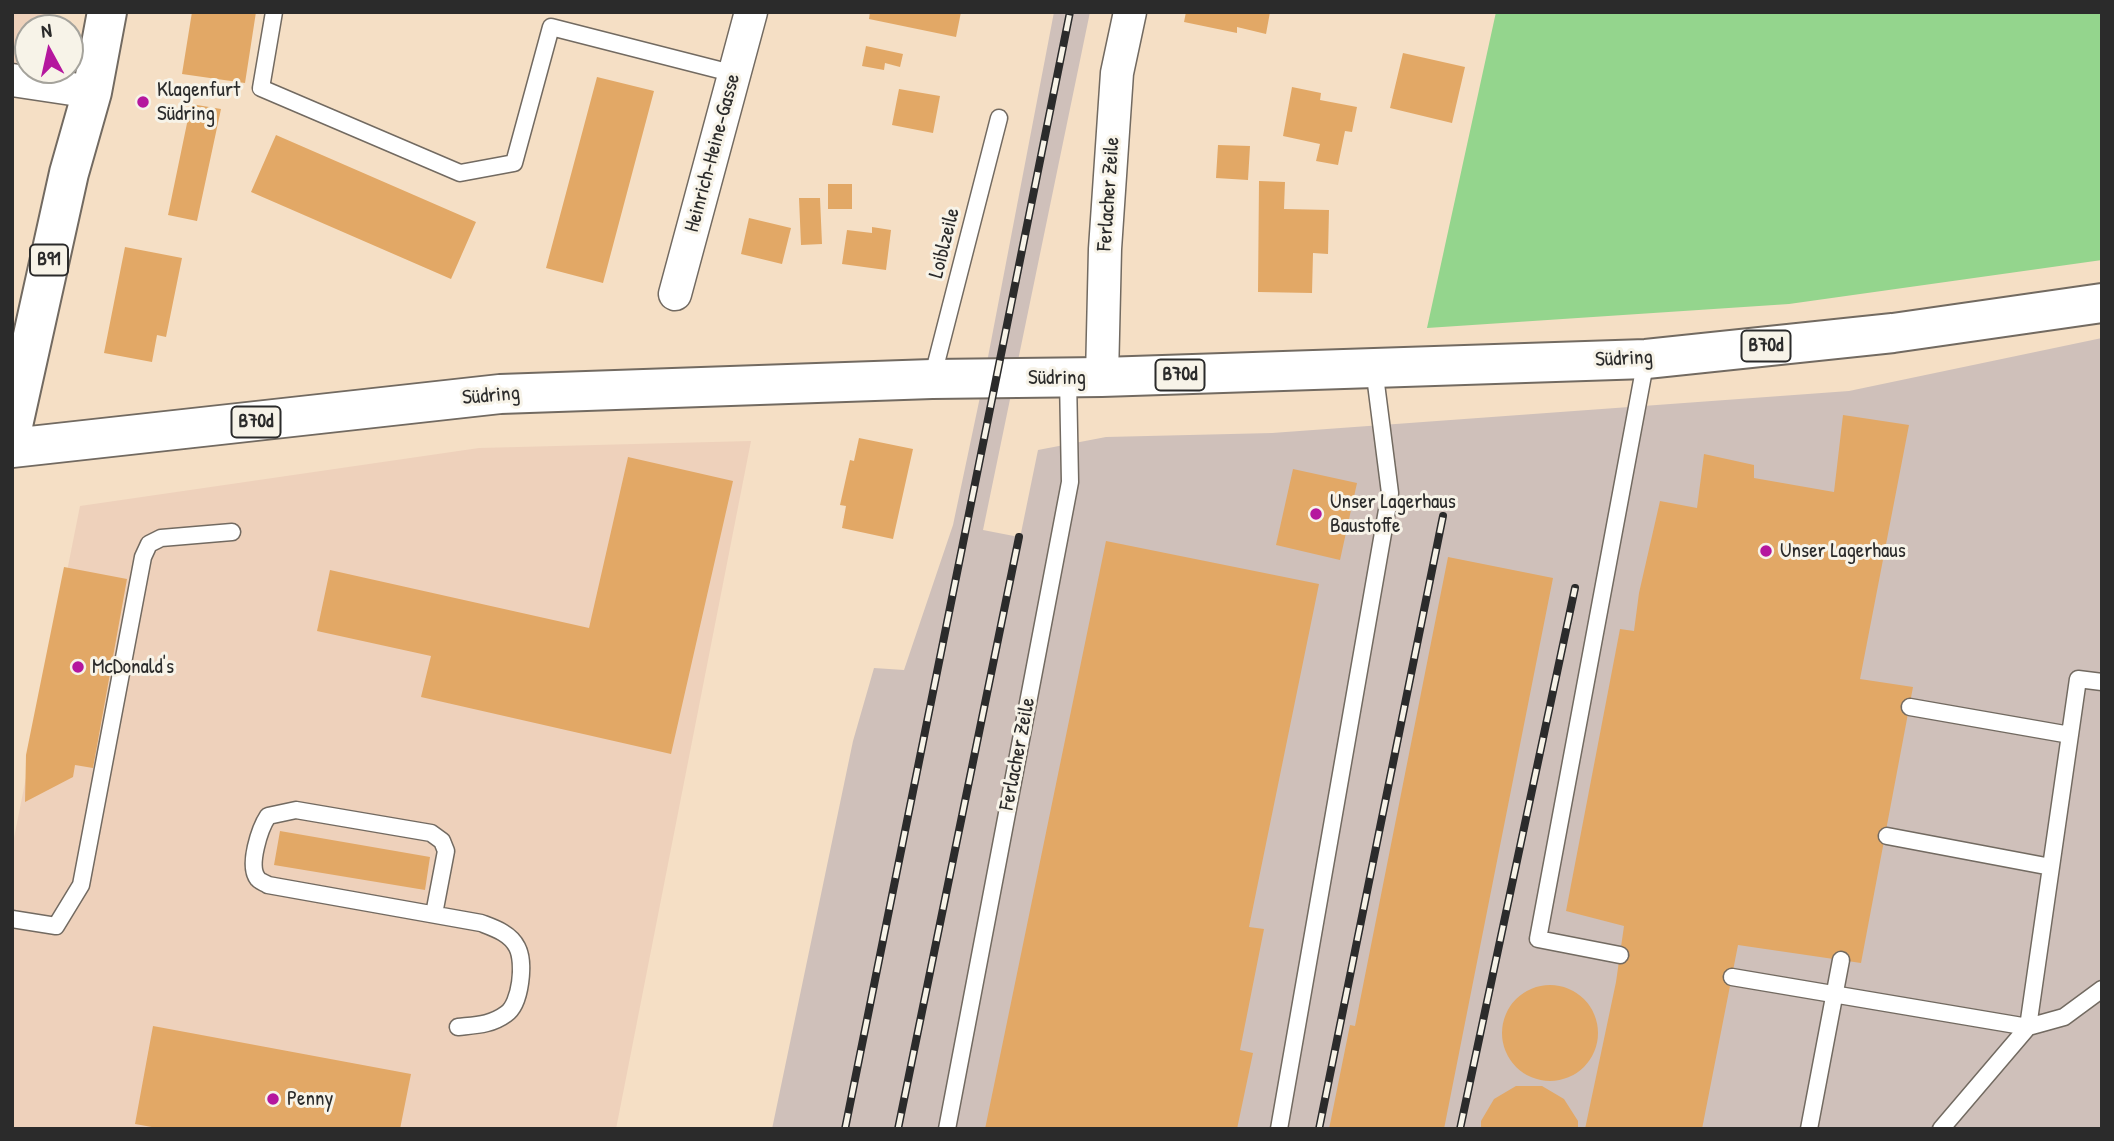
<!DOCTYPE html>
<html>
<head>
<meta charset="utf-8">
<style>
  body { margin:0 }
  #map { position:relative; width:2114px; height:1141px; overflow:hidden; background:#f5dfc5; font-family:"Patrick Hand",sans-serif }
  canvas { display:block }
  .frame { position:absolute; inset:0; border:14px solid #2b2b2b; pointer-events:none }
  .north { position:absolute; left:14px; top:14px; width:70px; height:70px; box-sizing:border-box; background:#f7f3e8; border:2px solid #a5a39c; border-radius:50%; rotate:352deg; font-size:19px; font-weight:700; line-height:28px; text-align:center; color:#2b2b2b }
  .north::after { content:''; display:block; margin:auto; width:24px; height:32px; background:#b5179e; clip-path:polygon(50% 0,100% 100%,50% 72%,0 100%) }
</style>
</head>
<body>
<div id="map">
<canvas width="2114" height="1141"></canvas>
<div class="frame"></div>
<div class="north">N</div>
</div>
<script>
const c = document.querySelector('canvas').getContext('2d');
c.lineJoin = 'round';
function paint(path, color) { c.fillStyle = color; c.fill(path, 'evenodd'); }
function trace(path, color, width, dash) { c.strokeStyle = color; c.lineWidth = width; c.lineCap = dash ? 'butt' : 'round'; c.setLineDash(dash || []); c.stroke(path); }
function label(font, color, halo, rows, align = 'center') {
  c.font = font + ' "Patrick Hand",sans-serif'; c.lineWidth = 6; c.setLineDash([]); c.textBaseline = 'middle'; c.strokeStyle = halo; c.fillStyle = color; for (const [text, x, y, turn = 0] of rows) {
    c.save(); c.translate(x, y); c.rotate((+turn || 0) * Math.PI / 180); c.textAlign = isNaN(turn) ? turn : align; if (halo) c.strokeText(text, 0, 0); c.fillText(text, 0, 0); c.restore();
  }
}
const built = new Path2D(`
  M 12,12 L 48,12 L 44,28 L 28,28 L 28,65 L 12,62 Z
  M 751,441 L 616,1129 L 12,1129 L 12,848 L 80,506 L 479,448 Z`);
const industrial = new Path2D(`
  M 1054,12 L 1090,12 L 983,530 L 1019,537 L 898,1129 L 772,1129 L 853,741 L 874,668 L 904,670 L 953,525 L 984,378 Z
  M 2102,338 L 2102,1129 L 899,1129 L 1038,450 L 1106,437 L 1272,433 L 1849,391 Z`);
const green = new Path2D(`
  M 1496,12 L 2102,12 L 2102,260 L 1789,304 L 1427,328 Z`);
const building = new Path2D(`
  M 192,12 L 256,12 L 245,83 L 182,74 Z
  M 870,12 L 961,12 L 956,37 L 869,19 Z
  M 1186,12 L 1270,12 L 1266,34 L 1237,27 L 1237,33 L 1184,22 Z
  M 866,46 L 903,54 L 900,67 L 885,63 L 884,70 L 862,66 Z
  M 1403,53 L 1465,67 L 1452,123 L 1390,108 Z
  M 597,77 L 654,91 L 603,283 L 546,268 Z
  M 1292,87 L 1321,93 L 1320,100 L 1357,107 L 1352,132 L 1345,131 L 1338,165 L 1316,161 L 1320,144 L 1283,136 Z
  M 899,89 L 940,96 L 933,133 L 892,125 Z
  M 191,104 L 221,109 L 197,221 L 168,215 Z
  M 276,135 L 476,222 L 451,279 L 251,192 Z
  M 1218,145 L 1250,146 L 1248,180 L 1216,178 Z
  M 1259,181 L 1285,182 L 1284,209 L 1329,210 L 1328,254 L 1313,253 L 1312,293 L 1258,292 Z
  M 828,184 L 852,184 L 852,209 L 828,209 Z
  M 799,198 L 820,198 L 822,244 L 801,245 Z
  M 749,218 L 791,228 L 782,264 L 741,254 Z
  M 872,227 L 891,230 L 886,270 L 842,264 L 847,230 L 872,233 Z
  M 125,247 L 182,258 L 166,337 L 157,335 L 152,362 L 104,353 Z
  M 1843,415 L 1909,425 L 1860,679 L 1913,687 L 1861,963 L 1738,945 L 1702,1129 L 1585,1129 L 1616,982 L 1624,926 L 1566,911 L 1620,629 L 1634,631 L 1639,593 L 1660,501 L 1697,508 L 1704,454 L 1754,465 L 1754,478 L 1834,492 Z
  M 859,438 L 913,449 L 893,539 L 842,528 L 846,506 L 840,505 L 850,460 L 854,461 Z
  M 628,457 L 733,481 L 671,754 L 421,697 L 431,656 L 317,631 L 330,570 L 589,628 Z
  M 1293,469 L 1357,483 L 1340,560 L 1276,545 Z
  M 1106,541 L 1319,584 L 1249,927 L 1264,929 L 1240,1050 L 1253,1053 L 1237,1129 L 985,1129 Z
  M 1448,557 L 1553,578 L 1444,1129 L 1329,1129 L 1350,1025 L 1355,1026 Z
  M 64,567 L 127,579 L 93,768 L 75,765 L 73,777 L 25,802 L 26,755 Z
  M 280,831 L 430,857 L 425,890 L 274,865 Z
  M1502 1033a48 48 0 1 1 96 0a48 48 0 1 1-96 0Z
  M 153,1026 L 411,1074 L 400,1129 L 163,1129 L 135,1124 Z
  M 1516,1086 L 1542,1086 L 1564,1099 L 1578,1121 L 1578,1129 L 1481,1129 L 1481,1121 L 1494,1099 Z`);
const service = new Path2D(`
  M 274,12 L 261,88 L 460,173 L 514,163 L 551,27 L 735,74
  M 932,379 L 999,118
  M 1910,707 L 2070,735
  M 1887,836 L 2051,867
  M 434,914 L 446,851 L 442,841 L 431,833 L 296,810 L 268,816 C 260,828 247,866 258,879 C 259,881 265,883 268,885 L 481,923 C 494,928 510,933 517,947 C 525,962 521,1004 506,1014 C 491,1025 476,1025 458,1027
  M 12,919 L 56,926 L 81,885 L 143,557 L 149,544 L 161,538 L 232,532
  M 1620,955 L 1538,939 L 1646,359
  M 1732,977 L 2028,1027 L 2078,679 L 2102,682
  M 947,1129 L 1070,482 L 1068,378
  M 1279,1129 L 1390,493 L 1374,368
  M 1809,1129 L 1841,960
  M 1941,1129 L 2028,1027 L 2064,1017 L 2102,989`);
const minor = new Path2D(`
  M 12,80 L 92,92
  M 675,294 L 751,12
  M 1102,377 L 1105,249 L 1117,73 L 1130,12`);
const primary = new Path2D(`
  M 12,430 L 69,173 L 92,92 L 107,12
  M 12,448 L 500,394 L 932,379 L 1102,377 L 1646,359 L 1893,333 L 2102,303`);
const rail = new Path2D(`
  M 845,1129 L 1070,12
  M 898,1129 L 1019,537
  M 1319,1129 L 1443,516
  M 1460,1129 L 1575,588`);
const markers = [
  [143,102,7,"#b5179e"],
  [1316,514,7,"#b5179e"],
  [1766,551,7,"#b5179e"],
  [78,667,7,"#b5179e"],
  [273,1099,7,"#b5179e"]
];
const shields = [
  [49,260,38],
  [1766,346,49],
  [1180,375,49],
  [256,422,49]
];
const shieldNames = [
  ["B91",49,260],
  ["B70d",1766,346],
  ["B70d",1180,375],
  ["B70d",256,422]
];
const poiNames = [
  ["Klagenfurt",157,90],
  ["Südring",157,114],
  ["Unser Lagerhaus",1330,502],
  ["Baustoffe",1330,526],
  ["Unser Lagerhaus",1780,551],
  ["McDonald's",92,667],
  ["Penny",287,1099]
];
const streetNames = [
  ["Heinrich-Heine-Gasse",713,153,-75],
  ["Ferlacher Zeile",1109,194,-86],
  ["Loiblzeile",945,243,-76],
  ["Südring",1624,359,-3],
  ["Südring",1057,378],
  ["Südring",491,396,-5],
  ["Ferlacher Zeile",1018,754,-79]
];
paint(built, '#eed1bb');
paint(industrial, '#cfc0ba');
paint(green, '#94d58d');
paint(building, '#e2a866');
trace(service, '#726a61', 19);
trace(minor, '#726a61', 35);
trace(primary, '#726a61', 42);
trace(service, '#fff', 16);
trace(minor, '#fff', 32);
trace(primary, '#fff', 38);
trace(rail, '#2b2b2b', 8);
trace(rail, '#f7f3e8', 5, [16]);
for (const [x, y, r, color] of markers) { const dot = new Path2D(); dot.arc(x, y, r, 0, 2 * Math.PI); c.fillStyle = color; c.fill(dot); trace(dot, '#f7f3e8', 2.5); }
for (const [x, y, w] of shields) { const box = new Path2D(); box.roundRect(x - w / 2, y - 15.5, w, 31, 5); c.fillStyle = '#f7f3e8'; c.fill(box); trace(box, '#2b2b2b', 2); }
label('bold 19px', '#2b2b2b', null, shieldNames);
label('21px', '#2b2b2b', '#f7f3e8', poiNames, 'left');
label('21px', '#2b2b2b', '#f7f3e8', streetNames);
</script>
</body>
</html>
